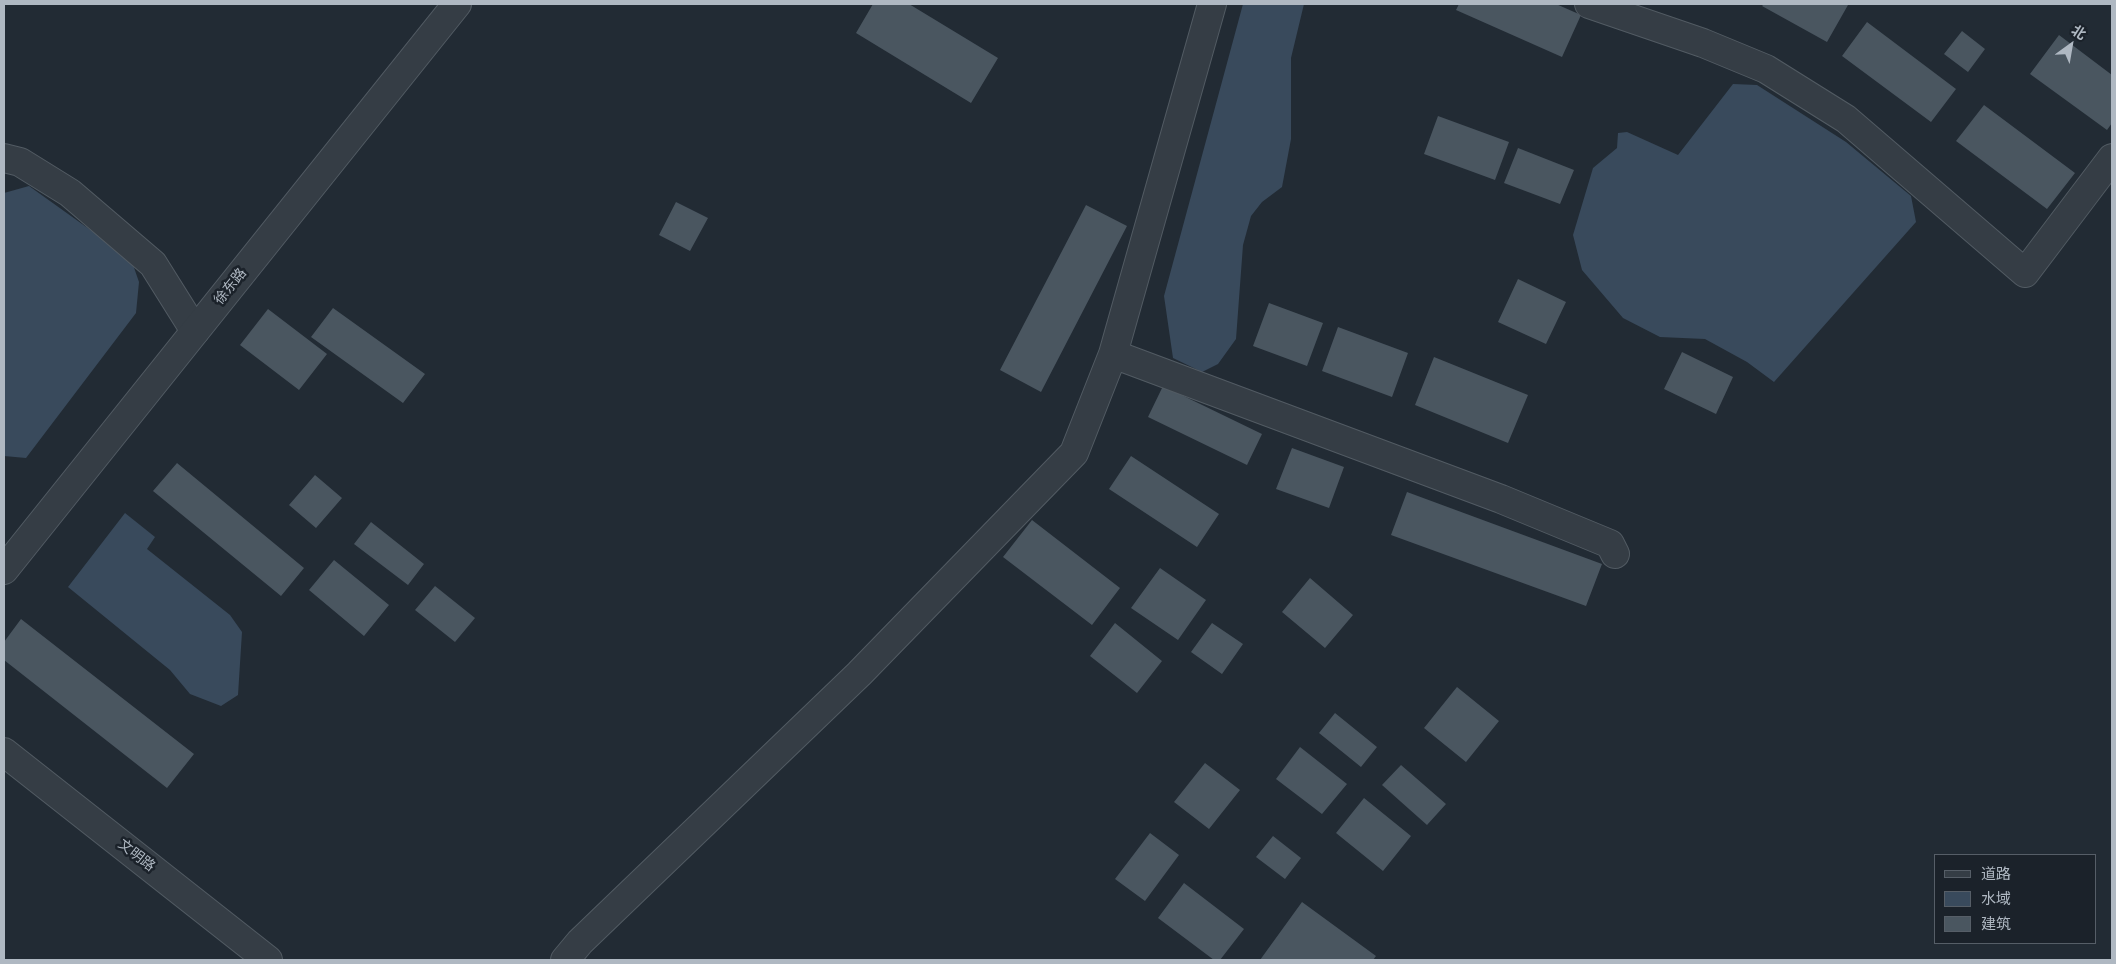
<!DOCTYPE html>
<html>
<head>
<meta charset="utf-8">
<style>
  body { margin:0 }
  #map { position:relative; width:2116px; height:964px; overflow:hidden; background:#222b34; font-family:"Titillium Web","Noto Sans SC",sans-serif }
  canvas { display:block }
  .frame { position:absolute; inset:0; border:5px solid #afb8c2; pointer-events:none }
  .legend { position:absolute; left:1934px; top:854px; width:162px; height:90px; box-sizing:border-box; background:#1b222a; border:1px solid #565e67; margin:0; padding:6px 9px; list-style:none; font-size:15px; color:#afb8c2 }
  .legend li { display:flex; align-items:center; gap:10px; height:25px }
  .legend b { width:25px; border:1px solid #565e67 }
  .north { position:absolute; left:2046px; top:20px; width:50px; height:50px; -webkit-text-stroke:4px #1b222a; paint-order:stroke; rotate:32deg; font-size:14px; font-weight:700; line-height:20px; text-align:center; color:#afb8c2 }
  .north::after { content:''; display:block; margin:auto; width:18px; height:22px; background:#afb8c2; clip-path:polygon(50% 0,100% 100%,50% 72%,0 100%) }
</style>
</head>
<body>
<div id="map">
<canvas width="2116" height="964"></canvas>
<div class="frame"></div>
<ul class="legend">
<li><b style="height:6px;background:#353d45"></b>道路</li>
<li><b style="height:14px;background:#394a5c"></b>水域</li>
<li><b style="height:14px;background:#4a5660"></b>建筑</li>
</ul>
<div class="north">北</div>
</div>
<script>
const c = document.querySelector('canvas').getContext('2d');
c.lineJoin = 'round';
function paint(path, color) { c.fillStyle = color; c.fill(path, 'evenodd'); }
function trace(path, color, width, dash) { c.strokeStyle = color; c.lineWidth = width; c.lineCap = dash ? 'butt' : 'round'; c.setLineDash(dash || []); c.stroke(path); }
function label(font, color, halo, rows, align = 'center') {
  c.font = font + ' "Titillium Web","Noto Sans SC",sans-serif'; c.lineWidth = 5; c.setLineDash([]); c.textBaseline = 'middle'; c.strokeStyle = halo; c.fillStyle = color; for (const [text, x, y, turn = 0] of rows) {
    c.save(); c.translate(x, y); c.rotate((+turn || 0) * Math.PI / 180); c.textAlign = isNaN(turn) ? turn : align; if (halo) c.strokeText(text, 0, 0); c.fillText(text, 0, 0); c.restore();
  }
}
const water = new Path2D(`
  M 1243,4 L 1304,4 L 1291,58 L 1291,139 L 1282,187 L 1262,202 L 1251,216 L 1243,245 L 1236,339 L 1218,364 L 1202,372 L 1173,358 L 1164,296 Z
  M 1733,84 L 1757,85 L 1846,142 L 1911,196 L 1916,222 L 1774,382 L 1747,362 L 1705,339 L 1660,337 L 1623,318 L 1582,270 L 1573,235 L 1593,168 L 1617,148 L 1618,133 L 1627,132 L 1678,155 Z
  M 29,186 L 131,259 L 139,282 L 136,313 L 26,458 L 4,456 L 4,193 Z
  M 125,513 L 155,537 L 147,549 L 230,615 L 242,632 L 238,695 L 221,706 L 190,694 L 170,670 L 68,587 Z`);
const building = new Path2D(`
  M 873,4 L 909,4 L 998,58 L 971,103 L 856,33 Z
  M 1459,4 L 1556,4 L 1581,15 L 1562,57 L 1456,10 Z
  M 1764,4 L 1846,4 L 1848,5 L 1827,42 L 1762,6 Z
  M 1867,22 L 1956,89 L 1931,122 L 1842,56 Z
  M 1962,31 L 1985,49 L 1968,72 L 1944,54 Z
  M 2059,35 L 2112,75 L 2112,123 L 2107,130 L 2030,74 Z
  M 1984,105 L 2075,173 L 2047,209 L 1956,141 Z
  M 1438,116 L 1509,142 L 1495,180 L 1424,154 Z
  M 1518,148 L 1574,170 L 1560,204 L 1504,183 Z
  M 676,202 L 708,218 L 690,251 L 659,235 Z
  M 1086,205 L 1127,226 L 1041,392 L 1000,370 Z
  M 1518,279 L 1566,302 L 1546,344 L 1498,322 Z
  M 1269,303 L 1323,323 L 1307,366 L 1253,346 Z
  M 333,308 L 425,374 L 403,403 L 311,337 Z
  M 268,309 L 327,354 L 299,390 L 240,345 Z
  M 1338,327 L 1408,353 L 1392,397 L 1322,371 Z
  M 1682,352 L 1733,377 L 1716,414 L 1664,389 Z
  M 1434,357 L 1528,395 L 1508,443 L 1415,405 Z
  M 1163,386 L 1262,434 L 1247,465 L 1148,417 Z
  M 1292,448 L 1344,467 L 1329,508 L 1276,489 Z
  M 1131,456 L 1219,514 L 1197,547 L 1109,489 Z
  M 177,463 L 304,568 L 281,596 L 153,491 Z
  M 315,475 L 342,498 L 316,528 L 289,505 Z
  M 1407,492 L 1602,564 L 1586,606 L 1391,535 Z
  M 1032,520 L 1120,588 L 1092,625 L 1003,557 Z
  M 371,522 L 424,564 L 408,585 L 354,544 Z
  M 334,560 L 389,605 L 364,636 L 309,590 Z
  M 1160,568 L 1206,600 L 1178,640 L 1131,608 Z
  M 1310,578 L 1353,615 L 1325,648 L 1282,612 Z
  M 435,586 L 475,618 L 455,642 L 415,610 Z
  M 21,619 L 194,754 L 167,788 L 4,660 L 4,642 Z
  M 1115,623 L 1162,661 L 1137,693 L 1090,656 Z
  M 1212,623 L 1243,644 L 1222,674 L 1191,652 Z
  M 1457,687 L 1499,721 L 1466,762 L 1424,728 Z
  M 1335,713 L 1377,747 L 1361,767 L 1319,733 Z
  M 1300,747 L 1347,784 L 1322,814 L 1276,779 Z
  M 1205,763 L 1240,790 L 1209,829 L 1174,802 Z
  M 1401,765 L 1446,804 L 1427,825 L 1382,785 Z
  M 1364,798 L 1411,836 L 1383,871 L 1336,833 Z
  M 1150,833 L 1179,855 L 1145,901 L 1115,879 Z
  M 1273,836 L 1301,858 L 1285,879 L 1256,857 Z
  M 1184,883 L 1244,929 L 1220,960 L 1214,960 L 1158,918 Z
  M 1302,902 L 1376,956 L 1373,960 L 1260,960 Z`);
const minor = new Path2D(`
  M 1589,4 L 1703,43 L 1766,69 L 1846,119 L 2025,273 L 2112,158
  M 4,158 L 20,162 L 70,193 L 153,264 L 195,331
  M 1113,354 L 1501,499 L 1610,544 L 1615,554
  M 4,752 L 268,960
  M 565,960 L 580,942 L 859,674 L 1074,453 L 1113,354 L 1212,4`);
const tertiary = new Path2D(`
  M 4,570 L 457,4`);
const streetNames = [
  ["徐东路",231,287,-51],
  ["文明路",136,856,38]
];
paint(water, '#394a5c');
paint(building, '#4a5660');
trace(minor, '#525b63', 30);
trace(tertiary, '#525b63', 30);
trace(minor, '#353d45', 28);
trace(tertiary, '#353d45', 28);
label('14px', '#afb8c2', '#1b222a', streetNames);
</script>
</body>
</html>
